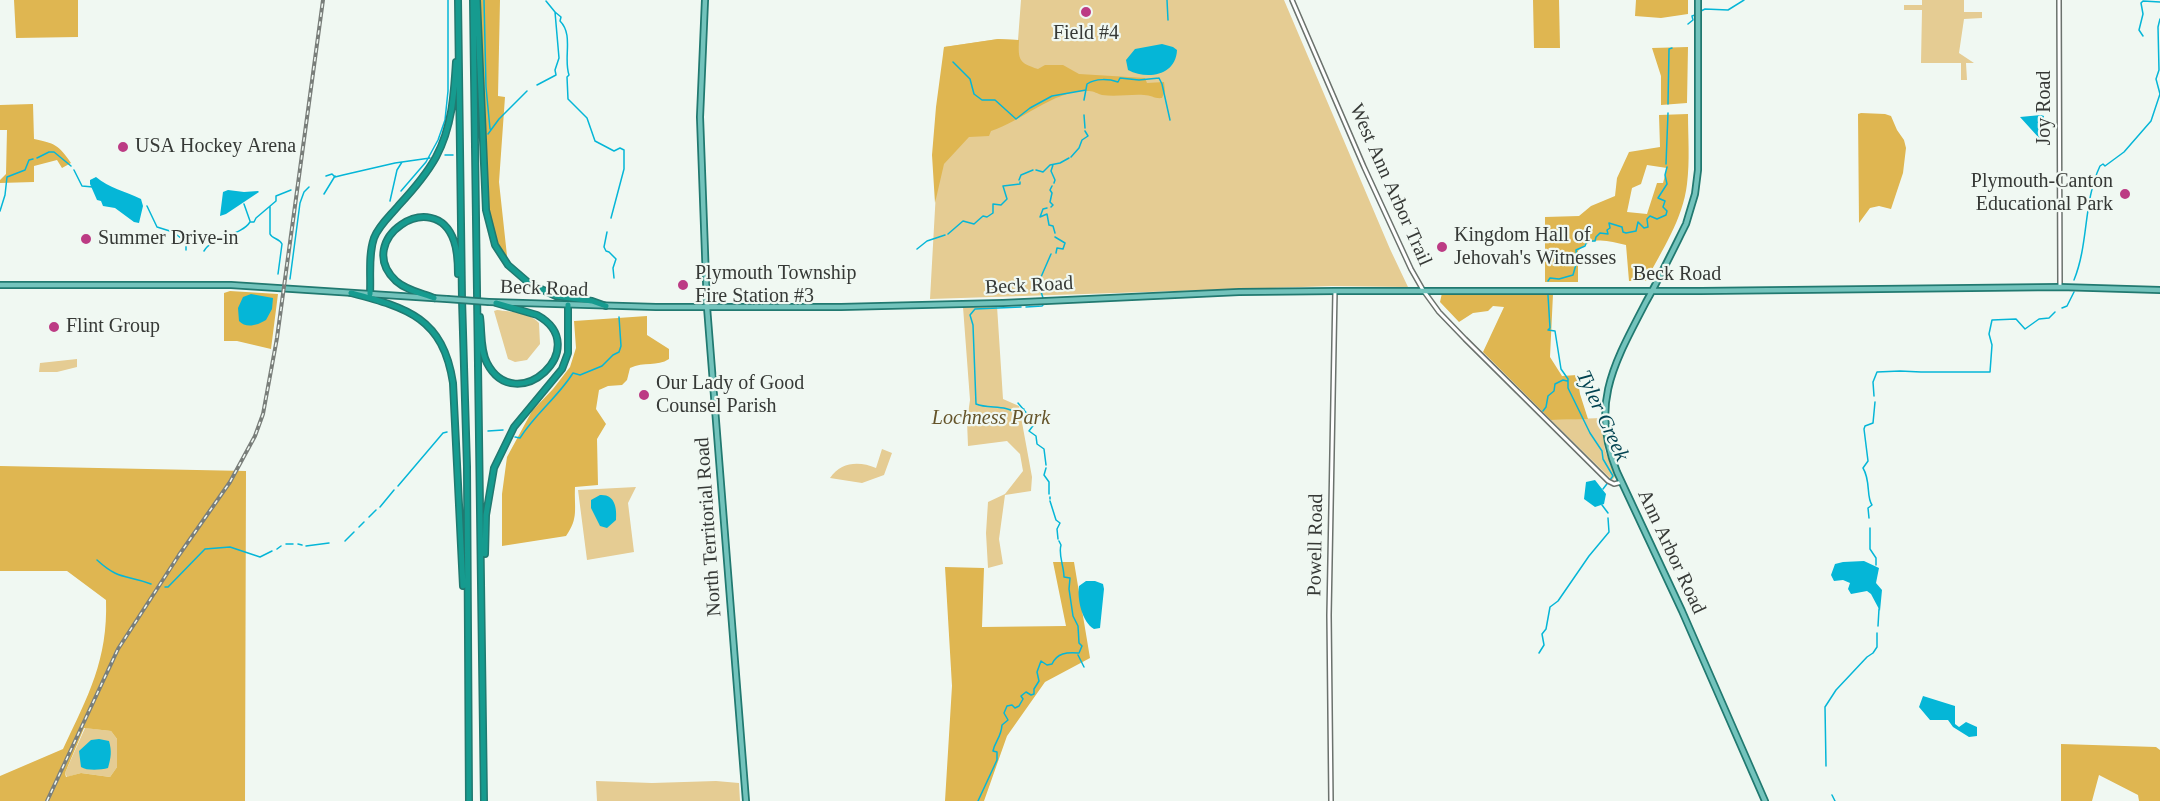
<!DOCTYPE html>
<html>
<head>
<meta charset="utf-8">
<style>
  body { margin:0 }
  canvas { display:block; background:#f0f8f2 }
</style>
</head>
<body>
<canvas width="2160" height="801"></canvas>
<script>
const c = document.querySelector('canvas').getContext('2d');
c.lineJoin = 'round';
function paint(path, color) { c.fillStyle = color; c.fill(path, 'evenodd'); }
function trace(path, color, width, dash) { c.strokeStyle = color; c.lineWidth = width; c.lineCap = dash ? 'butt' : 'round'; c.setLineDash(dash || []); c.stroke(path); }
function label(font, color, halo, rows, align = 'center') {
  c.font = font + ' "Times New Roman",serif'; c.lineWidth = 4.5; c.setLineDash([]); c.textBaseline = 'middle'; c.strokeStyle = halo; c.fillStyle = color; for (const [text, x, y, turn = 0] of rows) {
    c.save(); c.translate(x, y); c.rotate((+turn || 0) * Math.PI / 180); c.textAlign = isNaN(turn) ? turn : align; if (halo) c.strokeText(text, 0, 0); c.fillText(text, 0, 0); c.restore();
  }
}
const green = new Path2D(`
  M 1021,0 L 1284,0 L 1390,249 L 1408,287 L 1332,286 L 930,299 L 944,47 L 998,39 L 1018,40 Z
  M 1922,0 L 1964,0 L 1964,12 L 1982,12 L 1982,18 L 1964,19 L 1959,53 L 1974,63 L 1966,63 L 1967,80 L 1961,80 L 1961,63 L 1921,63 L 1922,10 L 1904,10 L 1904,5 L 1922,5 Z
  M 997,306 L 1003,399 L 1019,406 L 1032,477 L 1031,491 L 1005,495 L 999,539 L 1003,564 L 988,568 L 986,533 L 988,502 L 1005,494 L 1023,471 L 1020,454 L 1007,441 L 968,446 L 967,421 L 970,400 L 963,307 Z
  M 497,310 C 511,312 529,312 539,323 L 540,344 L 527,360 L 515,362 L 508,359 L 494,311 Z
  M 77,359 L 77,367 L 57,372 L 39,372 L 40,363 Z
  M 1601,418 L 1605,450 L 1615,477 L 1612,480 L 1551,420 Z
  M 882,449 L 892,453 L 884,475 L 862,483 L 830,478 C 841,462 859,461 876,468 Z
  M 636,487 L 628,503 L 634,552 L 587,560 L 578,490 Z
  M 85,728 L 111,731 L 117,739 L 117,767 L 110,777 L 81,773 L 67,777 L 65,773 Z
  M 716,781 L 739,783 L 740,801 L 597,801 L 596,781 L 652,783 Z`);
const forest = new Path2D(`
  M 14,0 L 78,0 L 78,37 L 16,38 Z
  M 480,0 L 500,0 L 498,96 L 505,97 L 499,182 L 508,265 L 500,254 L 487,220 Z
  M 1533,0 L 1559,0 L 1560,48 L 1534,48 Z
  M 1636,0 L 1688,0 L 1688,14 L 1661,18 L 1635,16 Z
  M 998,39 L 1019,40 C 1018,60 1019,63 1038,69 L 1045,65 L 1063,65 L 1079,74 L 1145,78 L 1147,83 L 1164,82 L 1165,91 L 1162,98 C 1155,99 1151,95 1144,95 C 1131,94 1116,97 1102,95 C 1098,94 1094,91 1089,91 C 1055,89 1022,121 991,131 L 989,136 L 969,137 L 944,164 L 935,203 L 932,155 L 936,107 L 944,47 Z
  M 1688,47 L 1687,103 L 1661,105 L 1661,76 L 1652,48 Z
  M 33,104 L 34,139 C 54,143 59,145 71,163 L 62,168 L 57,160 L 34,166 L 34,182 L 0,183 L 0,180 L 6,174 L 7,130 L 0,130 L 0,105 Z
  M 1861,113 L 1885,114 L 1891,116 L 1897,130 L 1904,140 L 1906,148 L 1903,173 L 1891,209 L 1879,206 L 1870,208 L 1859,223 L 1858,114 Z
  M 1688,114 C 1688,137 1690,161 1687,184 C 1683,219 1662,250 1646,281 L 1629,281 L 1626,245 C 1608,241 1592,235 1578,251 L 1578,282 L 1545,282 L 1545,217 L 1579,216 L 1591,206 L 1615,196 L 1617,178 L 1629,152 L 1660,147 L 1659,115 ZM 1647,165 L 1667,168 L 1663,183 L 1657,183 L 1647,214 L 1627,212 L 1632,188 L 1641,184 Z
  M 230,291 L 278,294 L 271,349 L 237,341 L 224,341 L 224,293 Z
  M 1442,293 L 1553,294 L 1550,357 L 1562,376 L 1577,375 L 1580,394 L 1588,419 L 1551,420 L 1483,352 L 1504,307 L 1493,306 L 1488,311 L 1473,313 L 1459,322 L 1440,302 Z
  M 647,316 L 647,335 L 669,349 L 669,359 C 657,367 644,361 630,368 L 627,380 L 622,385 L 608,386 L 599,390 L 596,409 L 606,424 L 597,439 L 598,485 L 575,487 C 574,508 579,518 566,536 L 502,546 L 502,494 L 507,457 L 532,411 L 553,389 L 570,367 L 576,348 L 574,321 Z
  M 0,466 L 246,471 L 245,801 L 0,801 L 0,776 L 63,749 C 88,696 108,660 106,600 L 67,571 L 0,571 ZM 84,728 L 111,731 L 117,739 L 117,767 L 110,777 L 81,773 L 66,777 L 65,773 Z
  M 1053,562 L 1074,562 L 1090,658 L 1045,682 L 1007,736 L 984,801 L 945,801 L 952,686 L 945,567 L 984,568 L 982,627 L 1066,626 Z
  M 2061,744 L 2156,747 L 2160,750 L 2160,801 L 2139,801 L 2138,795 L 2099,775 L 2092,801 L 2061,801 Z`);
const water = new Path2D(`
  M 1162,44 L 1173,47 L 1177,50 C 1176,76 1147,80 1128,70 L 1126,60 L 1135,49 Z
  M 2041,115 L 2044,116 L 2043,136 L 2039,138 L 2020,117 Z
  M 96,177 C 109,188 125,191 141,199 L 143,206 L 139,223 L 134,222 L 115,208 L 103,206 L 101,201 L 97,200 L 90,184 L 90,180 Z
  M 228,190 L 244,192 L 258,191 L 259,192 L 226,214 L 220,216 L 223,192 Z
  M 251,294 L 273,298 L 272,309 L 266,320 C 258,325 246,329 239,321 L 238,308 L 243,297 Z
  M 1595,480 L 1606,494 L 1604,504 L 1595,507 L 1584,499 L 1586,482 Z
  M 600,495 C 615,494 617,508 616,520 L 607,528 L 600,526 L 591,508 L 591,500 Z
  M 1864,561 L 1879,568 L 1876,583 L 1882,590 L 1880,611 L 1871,594 L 1867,591 L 1851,594 L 1848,589 L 1850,583 L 1843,580 L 1834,581 L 1831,575 L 1835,564 L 1843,562 Z
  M 1086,581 L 1095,581 L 1103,584 L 1104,589 L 1100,628 L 1094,629 C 1082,622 1077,599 1079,586 Z
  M 1923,696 L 1955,706 L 1955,724 L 1959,727 L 1966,722 L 1977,727 L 1977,736 L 1969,737 L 1953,727 L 1948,720 L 1930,720 L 1919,707 Z
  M 99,739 L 109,741 C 112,752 111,757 108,768 C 101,770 87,771 81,767 L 79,751 L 91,740 Z`);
const stream = new Path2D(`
  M 484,0 L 486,87 L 490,129
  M 1167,0 L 1168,20
  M 555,12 L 561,17 L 560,21 C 574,35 563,58 569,75 L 567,77 L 568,99 L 587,118 L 595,141 L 614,151 L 620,148 L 624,150 L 624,169 L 611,218
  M 1699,12 L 1705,9 L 1728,10 L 1744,0
  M 1688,24 L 1693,20 L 1692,16 L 1695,15
  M 2143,36 L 2139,30 L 2143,14 L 2141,3 L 2143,1 L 2160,2
  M 953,62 L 970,79 L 974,94 L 982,100 L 995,100 L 1016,119 L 1030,108 L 1052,96 L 1086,90
  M 1159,78 L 1162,84 L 1170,120
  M 537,85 L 556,75 L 555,70 L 559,58 L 555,12 L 546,1
  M 1084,100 L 1087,84 C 1096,78 1109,79 1118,82 L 1120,78 L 1139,80 L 1159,78
  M 1668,104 L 1669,49 L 1672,48
  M 1084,115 L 1085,128
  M 488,134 L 499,119 L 527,91
  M 445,155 L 453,155
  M 1071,157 L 1079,148 L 1082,140 L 1088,136 L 1085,131
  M 37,158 L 49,152 L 54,152 L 71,166
  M 1666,164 L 1668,113
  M 1053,165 L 1051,171 L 1055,180 L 1054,183
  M 74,170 L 82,186 L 93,187
  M 1036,170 L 1043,172 L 1050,165 L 1060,163 L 1069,158
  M 326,176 L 332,174 L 335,177 L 343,175 L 395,163 L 430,158
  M 1019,180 L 1021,175 L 1033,170
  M 401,191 L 426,162 L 438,140 L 445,120 L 448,91 L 448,0
  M 324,194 L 335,176
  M 390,201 L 397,170 L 402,162
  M 244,204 L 250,221
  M 147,206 L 157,227 L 173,232 L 186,242 L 186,250
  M 270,206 L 270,234 C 272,239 279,238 282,244 L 278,274
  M 1051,207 L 1053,205 L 1050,202 L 1052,193 L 1050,190 L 1052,186
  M 1047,208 L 1043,209 L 1040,217 L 1047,214 L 1049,225 L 1053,226 L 1055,233
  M 0,211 L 5,195 L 7,177 L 25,170 L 29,160 L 33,159
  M 607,232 L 604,247 L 606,251 L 609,252 L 616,259 L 613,268 L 614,278
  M 948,234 L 963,221 L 974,224 L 983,216 L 987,217 L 993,213 L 993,204 L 1001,205 L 1007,199 L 1003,186 L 1020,184 L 1020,182
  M 1055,237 L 1065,243 L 1063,249 L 1057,248 L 1056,253
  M 917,249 L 927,241 L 945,235
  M 204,251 C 213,236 241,236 250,222 L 254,222 L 256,218 L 276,201 L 276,196 L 291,190
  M 1041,277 L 1051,254
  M 290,279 L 300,203 L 304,192 L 309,187
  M 1039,279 L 1038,282 L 1043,298
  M 2074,280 C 2089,243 2083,202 2100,166 L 2103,164 L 2105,166 L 2124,152 L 2151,121 L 2160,94 L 2156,79 L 2159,70 L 2158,27 L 2160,19
  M 1548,281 L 1550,278 L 1559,279 L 1573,275 L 1577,261 L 1576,250 L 1585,246 L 1587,241 L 1595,241 L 1596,237 L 1600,233 L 1608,234 L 1607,230 L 1610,228 L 1609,223 L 1622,227 L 1623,232 L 1626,233 L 1636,231 L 1638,222 L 1644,228 L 1648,227 L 1647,219 L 1650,216 L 1657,219 L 1666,215 L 1667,211 L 1663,207 L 1665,201 L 1658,198 L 1667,184 L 1665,175 L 1667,167
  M 1548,295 L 1550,328 L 1548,330 L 1555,331 L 1561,369 L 1568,379 L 1568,388 L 1590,433 L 1602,451 L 1603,459 L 1613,476 L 1603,489
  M 1021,307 L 975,309 L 970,315 L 973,325 L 976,404 C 988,409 1006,405 1016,413 L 1024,409
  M 1026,307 L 1042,306 L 1043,305
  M 2062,308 L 2067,306 L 2074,292
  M 1874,396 L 1873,382 L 1877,372 L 1900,371 L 1921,372 L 1990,372 L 1992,345 L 1989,334 L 1992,320 L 2016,319 L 2025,329 L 2039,319 L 2049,318 L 2055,312
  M 1018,403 L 1035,423 L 1029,431 L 1036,436 L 1037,444 L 1044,449 L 1046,465
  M 1543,411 L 1546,407 L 1548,396 L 1554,391 L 1555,384 L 1563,380 L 1567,381
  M 488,431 L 503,430
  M 515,437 L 520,438 C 535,414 558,397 573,373 L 580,375 L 602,366 L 613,355 L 619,352 L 621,346 L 619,317
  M 1046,468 L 1044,475 L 1049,482 L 1049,494
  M 398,486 L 443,433 L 447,432
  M 1050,497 L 1050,499
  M 1050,501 L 1056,520 L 1060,523 L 1057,529 L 1058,539
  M 1602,505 L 1608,513
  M 380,507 L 394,490
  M 369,517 L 376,510
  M 1869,518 L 1868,508 L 1872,505 C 1866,497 1871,481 1863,468 L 1868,461 L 1864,429 L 1865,426 L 1873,423 L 1875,402
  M 359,527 L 364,522
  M 1870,528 L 1870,549 L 1876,558 L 1876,565
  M 345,541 L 354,532
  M 1059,541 L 1061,545 C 1058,555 1064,566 1064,577 L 1070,578 L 1069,589 L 1073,616 L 1078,626 L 1079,643 L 1082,646 L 1079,653
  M 286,544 L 293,544
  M 298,544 L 302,545
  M 306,546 L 329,543
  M 277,549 L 281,546
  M 97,560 C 120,581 125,574 151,584
  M 165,587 L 168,587 L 205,549 L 230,547 L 260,557 L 272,551
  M 1878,626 L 1879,609
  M 1539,653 L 1544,645 L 1542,634 L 1546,629 L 1550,607 L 1558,601 L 1589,556 L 1609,532 L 1608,518
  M 1078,655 L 1084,667
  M 1826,766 L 1825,707 L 1836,690 L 1867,657 L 1873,653 L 1877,647 L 1877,633
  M 1832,795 L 1835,801
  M 978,801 L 997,760 L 997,752 L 993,751 C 995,741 1001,738 1002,725 L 1008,720 L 1004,713 L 1007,706 L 1012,705 L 1015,708 L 1019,706 L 1023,699 L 1021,696 L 1026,692 L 1031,695 L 1034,694 L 1034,689 L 1039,681 L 1037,672 L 1041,661 L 1047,665 L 1052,664 C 1057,653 1067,652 1078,653`);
const minor = new Path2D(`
  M 1292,0 L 1364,167 L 1411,269 L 1423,290 L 1439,312 L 1465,339 L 1608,481 L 1614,484 L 1622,482
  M 2059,0 L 2060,287
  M 1331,801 L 1329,615 L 1335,291`);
const major = new Path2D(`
  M 705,0 L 700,117 L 707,307 L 746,801
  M 1698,0 L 1698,170 L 1695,194 L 1686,224 C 1673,250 1660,277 1646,302 C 1615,362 1589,404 1617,472 L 1682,611 L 1765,801
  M 0,285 L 231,285 L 447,299
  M 489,302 L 656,307 L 841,307 L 1003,303 L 1239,292 L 1335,291 L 1701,291 L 2060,287 L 2160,290`);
const highway = new Path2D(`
  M 458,0 L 462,299 L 467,467 L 469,801
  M 473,0 C 476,267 481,534 484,801
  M 477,0 L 486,210 L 495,245 L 508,265 L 530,284 L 556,296 L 592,301 L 606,306
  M 351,293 C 408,308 443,318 453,383 L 463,586
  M 370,294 C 371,277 368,255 374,238 C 379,225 390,216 399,205 C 413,190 426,175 436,157 C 452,127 454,95 456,62
  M 434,298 C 421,293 406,290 396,281 C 352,240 435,185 454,241 C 458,252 458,263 458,274
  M 480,317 C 482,332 480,350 487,363 C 516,419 595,347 537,315 L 496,303
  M 485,554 L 486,515 L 494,468 L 514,427 L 562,369 L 568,353 L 568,305`);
const rail = new Path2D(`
  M 47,801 L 118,649 L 179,555 L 230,482 L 255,436 L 263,414 L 277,338 L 323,0`);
const majorBridge = new Path2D(`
  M 447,299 L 489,302`);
const markers = [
  [1086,12,6,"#bc3b84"],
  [123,147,6,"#bc3b84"],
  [2125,194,6,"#bc3b84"],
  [86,239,6,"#bc3b84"],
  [1442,247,6,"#bc3b84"],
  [683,285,6,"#bc3b84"],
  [54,327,6,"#bc3b84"],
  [644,395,6,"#bc3b84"]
];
const poiNames = [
  ["Field #4",1086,34,"center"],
  ["USA Hockey Arena",135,147],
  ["Plymouth-Canton",2113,182,"right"],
  ["Educational Park",2113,205,"right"],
  ["Kingdom Hall of",1454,236],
  ["Jehovah's Witnesses",1454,259],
  ["Summer Drive-in",98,239],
  ["Plymouth Township",695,274],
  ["Fire Station #3",695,297],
  ["Flint Group",66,327],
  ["Our Lady of Good",656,384],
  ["Counsel Parish",656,407]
];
const streetNames = [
  ["Joy Road",2045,108,-90],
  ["West Ann Arbor Trail",1390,185,66],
  ["Beck Road",1677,275],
  ["Beck Road",1029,286,-3],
  ["Beck Road",544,289,2],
  ["North Territorial Road",709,527,-94],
  ["Powell Road",1316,545,-89],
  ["Ann Arbor Road",1671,552,65]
];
const parkNames = [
  ["Lochness Park",991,419]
];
const waterNames = [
  ["Tyler Creek",1602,416,65]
];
paint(green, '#e5cc93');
paint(forest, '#dfb651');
paint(water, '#05b6d7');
trace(stream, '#05b6d7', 1.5);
trace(minor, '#6b726d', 6);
trace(major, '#217970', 8);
trace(highway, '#217970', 8);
trace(minor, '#fff', 3);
trace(major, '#73c3bc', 4.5);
trace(highway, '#169b8f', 5);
trace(rail, '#797e7a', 4);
trace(rail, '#f0f8f2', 1.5, [4.5]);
trace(majorBridge, '#217970', 8, []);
trace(majorBridge, '#73c3bc', 4.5);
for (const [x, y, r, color] of markers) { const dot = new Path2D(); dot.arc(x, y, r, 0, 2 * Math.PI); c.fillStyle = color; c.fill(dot); trace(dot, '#f0f8f2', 2); }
label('20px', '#363936', '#f0f8f2', poiNames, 'left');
label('20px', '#363936', '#f0f8f2', streetNames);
label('italic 20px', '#645329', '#f0f8f2', parkNames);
label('italic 21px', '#004250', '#f0f8f2', waterNames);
</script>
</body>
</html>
